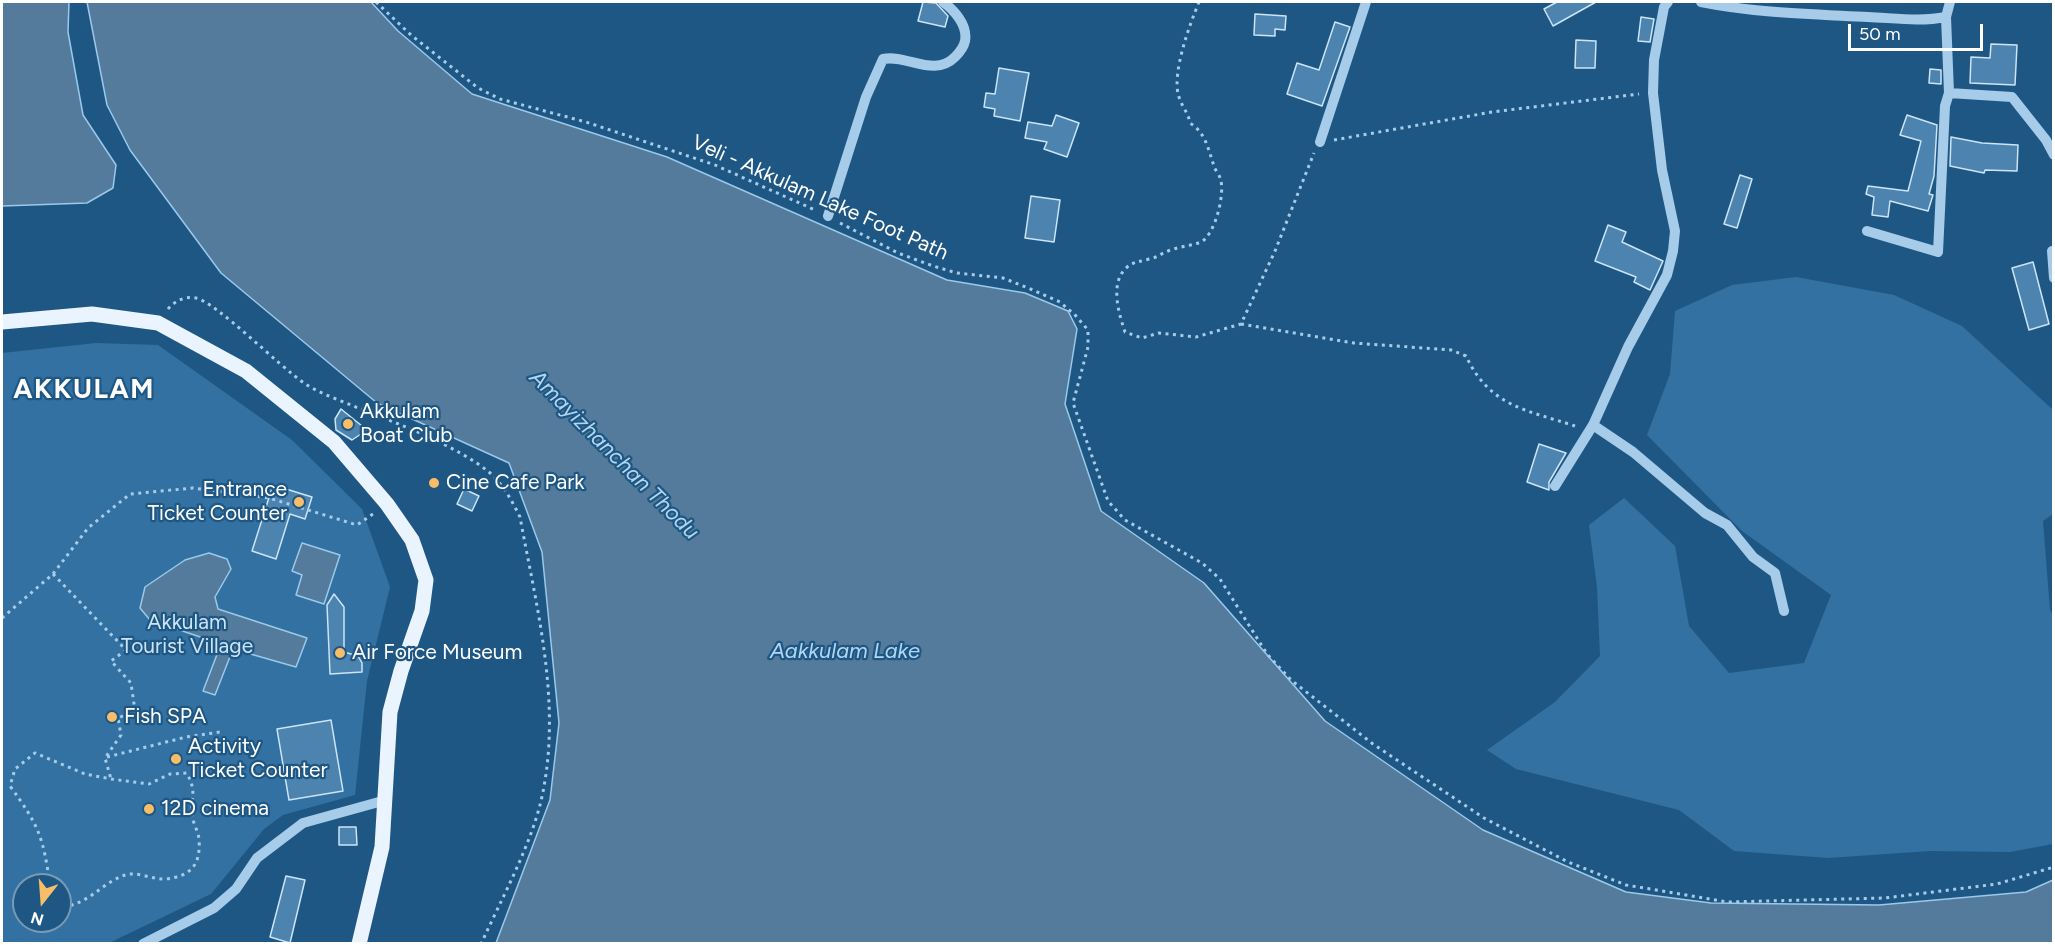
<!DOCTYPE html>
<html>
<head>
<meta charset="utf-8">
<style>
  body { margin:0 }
  #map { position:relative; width:2055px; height:945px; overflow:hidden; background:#1f5784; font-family:Figtree,sans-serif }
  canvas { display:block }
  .frame { position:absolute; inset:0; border:3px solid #fff; pointer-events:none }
  .north { position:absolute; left:12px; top:873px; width:60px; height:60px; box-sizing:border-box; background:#1f5784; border:2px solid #799ab5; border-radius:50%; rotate:197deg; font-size:16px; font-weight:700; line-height:24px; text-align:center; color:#fff }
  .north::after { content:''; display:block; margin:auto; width:21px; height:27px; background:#f8be67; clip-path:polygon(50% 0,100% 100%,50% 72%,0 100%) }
  .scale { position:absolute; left:1848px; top:24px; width:135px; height:27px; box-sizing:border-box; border:3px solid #fff; border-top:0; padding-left:8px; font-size:18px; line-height:21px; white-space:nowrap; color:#fff; -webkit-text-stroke:4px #1f5784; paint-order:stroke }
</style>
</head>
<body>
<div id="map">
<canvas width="2055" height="945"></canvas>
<div class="frame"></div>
<div class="north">N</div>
<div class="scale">50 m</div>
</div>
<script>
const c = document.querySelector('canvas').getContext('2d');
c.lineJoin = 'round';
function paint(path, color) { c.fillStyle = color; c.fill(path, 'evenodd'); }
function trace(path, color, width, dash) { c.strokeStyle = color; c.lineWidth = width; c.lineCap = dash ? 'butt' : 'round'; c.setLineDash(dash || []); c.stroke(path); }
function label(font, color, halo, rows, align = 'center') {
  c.font = font + ' Figtree,sans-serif'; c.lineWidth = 4.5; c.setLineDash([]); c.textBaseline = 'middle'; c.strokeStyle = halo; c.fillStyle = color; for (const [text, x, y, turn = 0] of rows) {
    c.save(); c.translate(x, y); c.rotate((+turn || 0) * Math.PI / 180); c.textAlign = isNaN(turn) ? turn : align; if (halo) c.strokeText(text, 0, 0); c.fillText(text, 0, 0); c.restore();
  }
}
const green = new Path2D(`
  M 1796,277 L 1894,295 L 1962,326 L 2053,410 L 2053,514 L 2043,521 L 2050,610 L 2054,618 L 2053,844 L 2010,852 L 1930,851 L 1828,858 L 1734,851 L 1679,810 L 1516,769 L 1487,750 L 1555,702 L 1600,656 L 1597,587 L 1589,525 L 1624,498 L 1675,546 L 1689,626 L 1729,673 L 1804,663 L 1831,595 L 1742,531 L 1647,435 L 1670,374 L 1675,311 L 1732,285 Z
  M 96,343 L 158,345 L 292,440 L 362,509 L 390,587 L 367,681 L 355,795 L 283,815 L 264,829 L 211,894 L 109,943 L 2,943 L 2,353 ZM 24,885 L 60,885 L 60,921 L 24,921 Z`);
const water = new Path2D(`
  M 2,2 L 69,2 L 68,32 L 83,115 L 116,165 L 113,188 L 87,203 L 2,206 Z
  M 87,2 L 371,2 L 398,31 L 472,94 L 667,157 L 947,280 L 1025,293 L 1068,311 L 1077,329 L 1065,404 L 1101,511 L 1204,583 L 1325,721 L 1483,830 L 1626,892 L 1711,903 L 1879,905 L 2026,892 L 2053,880 L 2053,943 L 496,943 L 550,800 L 559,723 L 542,552 L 509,463 L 377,403 L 221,273 L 130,150 L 107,105 Z
  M 302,543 L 340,555 L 324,604 L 296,595 L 302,575 L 292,571 Z
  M 209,553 L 227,559 L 231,569 L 215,597 L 218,609 L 307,638 L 296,667 L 233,649 L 215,695 L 203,691 L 221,644 L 150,620 L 140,608 L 145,587 L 185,560 Z`);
const building = new Path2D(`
  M 923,2 L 936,3 L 948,16 L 945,27 L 918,21 Z
  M 1557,2 L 1596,2 L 1553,26 L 1544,9 Z
  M 1255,14 L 1286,16 L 1285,30 L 1275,29 L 1275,36 L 1254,35 Z
  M 1641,17 L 1654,19 L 1650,42 L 1638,41 Z
  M 1335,22 L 1350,27 L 1322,106 L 1287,94 L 1297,63 L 1319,70 Z
  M 1576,40 L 1596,41 L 1595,68 L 1575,68 Z
  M 1991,44 L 2017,45 L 2015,85 L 1970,83 L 1971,57 L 1990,58 Z
  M 999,68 L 1029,73 L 1020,121 L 994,116 L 995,109 L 984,107 L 986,93 L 995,94 Z
  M 1930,69 L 1941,70 L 1941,84 L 1929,83 Z
  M 1056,115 L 1079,123 L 1067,157 L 1044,149 L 1047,142 L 1025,138 L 1028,122 L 1052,126 Z
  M 1907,115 L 1937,125 L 1934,176 L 1929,194 L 1933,195 L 1928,211 L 1890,201 L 1888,217 L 1872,215 L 1874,197 L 1866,194 L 1868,186 L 1908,191 L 1921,141 L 1900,135 Z
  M 1951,137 L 1982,143 L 2018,145 L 2017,171 L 1985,170 L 1984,173 L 1950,166 Z
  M 1740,175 L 1752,179 L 1737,228 L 1724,224 Z
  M 1031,196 L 1060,200 L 1054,242 L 1025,238 Z
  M 1608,225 L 1626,232 L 1622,242 L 1663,261 L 1650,290 L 1634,282 L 1636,277 L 1595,261 Z
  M 2033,262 L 2049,324 L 2029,330 L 2012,268 Z
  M 341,409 L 367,430 L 352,440 L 336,430 L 335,419 Z
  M 1539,444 L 1566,453 L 1549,482 L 1549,490 L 1527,482 Z
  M 273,485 L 312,497 L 305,519 L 290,514 L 276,559 L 252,551 Z
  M 464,489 L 479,496 L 472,511 L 457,504 Z
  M 334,594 L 344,607 L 344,652 L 358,656 L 362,663 L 362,672 L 330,674 L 327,605 Z
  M 331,720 L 343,791 L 289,800 L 277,729 Z
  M 339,827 L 356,827 L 357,845 L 339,845 Z
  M 286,876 L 305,880 L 290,943 L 270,937 Z`);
const path = new Path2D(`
  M 376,2 L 411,35 L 478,88 L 500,99 L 586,122 L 715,165 L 815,210
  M 1199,2 C 1190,24 1171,74 1179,97 C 1182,107 1188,112 1190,123 C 1206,133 1208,149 1214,166 C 1215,170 1219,174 1220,178 C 1226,192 1215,235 1201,242 C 1191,246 1181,246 1171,250 C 1163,252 1157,258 1149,259 C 1140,262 1133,261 1125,269 C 1110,285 1119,314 1125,332 L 1142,338 L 1159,333 L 1196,337 L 1241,324 L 1275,251 L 1314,153
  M 1334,140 L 1492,112 L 1639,94
  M 840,223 L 898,253 L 933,266 L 957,273 L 1003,278 L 1033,290 L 1060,302 L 1076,316 L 1088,330 L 1088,347 L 1073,403 L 1108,501 L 1125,520 L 1202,563 L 1220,579 L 1267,654 L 1291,680 L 1373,744 L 1484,818 L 1568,862 L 1626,885 L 1727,902 L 1885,898 L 1997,884 L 2054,867
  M 168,309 C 175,301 184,296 196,298 C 217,303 279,366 304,383 C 320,394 340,400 358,408 C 399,424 455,445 489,472 C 503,484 512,501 520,517 C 537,610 563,706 541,801 C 530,847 501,900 481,944
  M 1241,324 L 1354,343 L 1451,350 L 1466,356 C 1490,407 1527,410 1575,426
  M 53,574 L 126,650 L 111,661 L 131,683 L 135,711 L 118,718 L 121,735 L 105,758 L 111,779
  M 2,618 L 53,574 L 88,528 L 130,494 L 193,488 L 269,498 L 357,525 L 373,514
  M 107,757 L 186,737 L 220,732
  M 50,885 C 43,836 39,826 10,786 L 15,769 L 35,753 L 85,774 L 111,779 L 149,784 L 170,774 L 187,773 C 197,794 191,792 192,813 C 192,822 198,830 199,839 C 201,866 190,876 166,879 C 153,880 137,871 125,875 C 101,883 85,908 60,906`);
const minor = new Path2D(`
  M 1701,2 C 1756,13 1811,14 1868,17 C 1894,18 1920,22 1946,17 L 1950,2
  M 1949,93 L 2012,97 L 2046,140 L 2054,155
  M 1320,142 L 1366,2
  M 828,216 L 866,97 L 883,59 C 907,54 934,78 955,57 C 959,53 964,46 965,41 C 968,25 954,10 943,2
  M 1867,231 L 1938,252 L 1945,106 L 1949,93 L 1946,17
  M 2052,251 L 2054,278
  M 1593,425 L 1633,452 L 1705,513 L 1727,525 L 1753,557 L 1775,573 L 1784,611
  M 1555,486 L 1593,425 L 1628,347 L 1667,275 L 1673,251 L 1675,231 L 1662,170 L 1653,93 L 1654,60 L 1664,7 L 1668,2
  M 143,944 L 214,908 L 236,889 L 257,858 L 303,823 L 386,800`);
const major = new Path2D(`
  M 2,322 L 92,314 L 158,323 L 246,371 L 334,442 L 387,504 L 412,540 L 426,580 L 422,611 L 401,671 L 390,712 L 382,847 L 359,944`);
const markers = [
  [348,424,6,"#f8be67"],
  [434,483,6,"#f8be67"],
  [299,502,6,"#f8be67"],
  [340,653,6,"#f8be67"],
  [112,717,6,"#f8be67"],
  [176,759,6,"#f8be67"],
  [149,809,6,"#f8be67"]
];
const streetNames = [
  ["Veli - Akkulam Lake Foot Path",820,198,24]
];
const poiNames = [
  ["Akkulam",360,412],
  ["Boat Club",360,436],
  ["Cine Cafe Park",446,483],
  ["Entrance",287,490,"right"],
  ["Ticket Counter",287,514,"right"],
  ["Air Force Museum",352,653],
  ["Fish SPA",124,717],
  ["Activity",188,747],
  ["Ticket Counter",188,771],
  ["12D cinema",161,809]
];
const parkNames = [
  ["Akkulam",187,623],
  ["Tourist Village",187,647]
];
const waterNames = [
  ["Amayizhanchan Thodu",614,455,45],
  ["Aakkulam Lake",845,652]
];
const districtNames = [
  ["AKKULAM",84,390]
];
paint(green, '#3371a2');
paint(water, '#547b9b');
trace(water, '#9ac9eb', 1.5);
paint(building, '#4c83af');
trace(building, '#cbe4f7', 1.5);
trace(path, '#a7cce9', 3, [3, 4.5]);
trace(minor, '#a7cce9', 10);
trace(major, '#eaf4fe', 15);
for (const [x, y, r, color] of markers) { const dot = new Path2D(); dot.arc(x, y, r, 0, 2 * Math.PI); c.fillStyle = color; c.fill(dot); trace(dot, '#1f5784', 2); }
label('21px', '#fff', '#1f5784', streetNames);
label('21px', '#fff', '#1f5784', poiNames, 'left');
label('21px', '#cbe4f7', '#1f5784', parkNames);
label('italic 22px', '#b2d6f1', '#1f5784', waterNames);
c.letterSpacing = '1.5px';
label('bold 27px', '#fff', '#1f5784', districtNames);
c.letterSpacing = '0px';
</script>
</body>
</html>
